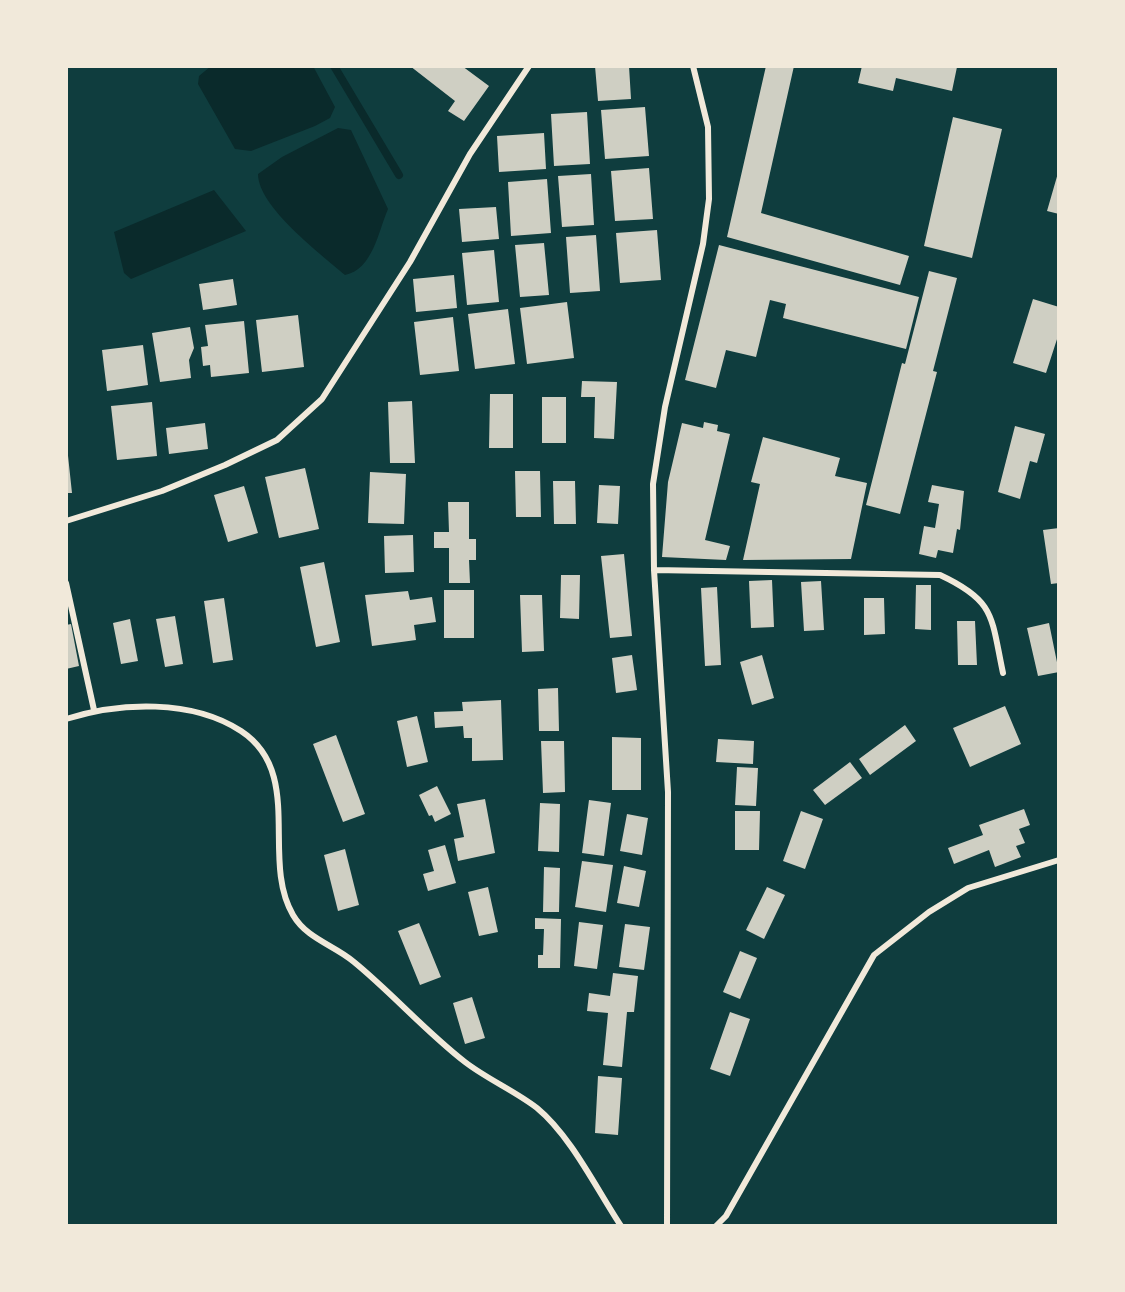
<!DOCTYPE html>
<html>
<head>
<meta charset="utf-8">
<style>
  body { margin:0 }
  #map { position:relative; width:1125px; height:1292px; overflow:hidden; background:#0f3d3e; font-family:"Golos Text",sans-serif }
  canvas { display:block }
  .frame { position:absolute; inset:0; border:68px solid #f1e9da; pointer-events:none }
</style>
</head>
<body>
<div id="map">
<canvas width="1125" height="1292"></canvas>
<div class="frame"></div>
</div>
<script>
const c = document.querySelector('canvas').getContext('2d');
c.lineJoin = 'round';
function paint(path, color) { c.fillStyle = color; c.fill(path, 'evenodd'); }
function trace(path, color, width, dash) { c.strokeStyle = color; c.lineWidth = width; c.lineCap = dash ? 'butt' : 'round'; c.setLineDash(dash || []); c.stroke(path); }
const water = new Path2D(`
  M 211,66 L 313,66 L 335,107 L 330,118 L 315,126 L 251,151 L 235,149 L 198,84 L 199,76 Z
  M 338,128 L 351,130 L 388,209 C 378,232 373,269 345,275 C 321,254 258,207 258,174 L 282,157 Z
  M 214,190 L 246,231 L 131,279 L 124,273 L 114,232 Z`);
const stream = new Path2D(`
  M 334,66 L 399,175`);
const building = new Path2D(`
  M 410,66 L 462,66 L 489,86 L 464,121 L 448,111 L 455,101 Z
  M 595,66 L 629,66 L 631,99 L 598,101 Z
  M 766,66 L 794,66 L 761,213 L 909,256 L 900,285 L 727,237 Z
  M 862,66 L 955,66 L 957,67 L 952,91 L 896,78 L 893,91 L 858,83 Z
  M 645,107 L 649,156 L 605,159 L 601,110 Z
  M 587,112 L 590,164 L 554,166 L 551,114 Z
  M 953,117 L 1002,129 L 972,258 L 924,246 Z
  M 544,133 L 546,169 L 499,172 L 497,136 Z
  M 649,168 L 653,219 L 615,221 L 611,171 Z
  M 1058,173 L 1059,173 L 1059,214 L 1047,211 Z
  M 591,174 L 594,225 L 562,227 L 558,176 Z
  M 547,179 L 551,233 L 511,236 L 508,182 Z
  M 496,207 L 499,239 L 462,242 L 459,209 Z
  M 657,230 L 661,280 L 620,283 L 616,233 Z
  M 596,235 L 600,291 L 570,293 L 566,237 Z
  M 544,243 L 549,295 L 520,297 L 515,245 Z
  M 719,245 L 919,297 L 906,349 L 783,318 L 786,304 L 770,300 L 756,357 L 726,350 L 716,388 L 685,380 Z
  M 494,250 L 499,302 L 467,305 L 462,253 Z
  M 929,271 L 957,278 L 933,371 L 937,372 L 900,514 L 866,505 L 902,363 L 905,364 Z
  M 454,275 L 457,308 L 416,312 L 413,279 Z
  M 233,279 L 237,305 L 203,310 L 199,284 Z
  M 1033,299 L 1059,307 L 1059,333 L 1046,373 L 1013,363 Z
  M 567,302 L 574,358 L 527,364 L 520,308 Z
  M 508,309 L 515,364 L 475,369 L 468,314 Z
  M 298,315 L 304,367 L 262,372 L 256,320 Z
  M 453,317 L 459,371 L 420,375 L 414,322 Z
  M 244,321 L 249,373 L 211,377 L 210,365 L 203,366 L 201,347 L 208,346 L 205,325 Z
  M 190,327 L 194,348 L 189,360 L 191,378 L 160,382 L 152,333 Z
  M 143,345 L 148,385 L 107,391 L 102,350 Z
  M 582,381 L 617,382 L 614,439 L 594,438 L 595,397 L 581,397 Z
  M 490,394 L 513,394 L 513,448 L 489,448 Z
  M 542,397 L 566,397 L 566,443 L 542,443 Z
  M 412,401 L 415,463 L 390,463 L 388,402 Z
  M 152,402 L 157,456 L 117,460 L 111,406 Z
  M 704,422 L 718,425 L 717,431 L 730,434 L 705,540 L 730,546 L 726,560 L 662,557 L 668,482 L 682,423 L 703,428 Z
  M 205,423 L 208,449 L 169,454 L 166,428 Z
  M 1015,426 L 1045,434 L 1037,463 L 1030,461 L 1020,499 L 998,492 Z
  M 66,437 L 72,493 L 66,493 Z
  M 763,437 L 840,458 L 835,476 L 867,483 L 851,559 L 743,560 L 760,484 L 751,482 Z
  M 305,468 L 319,529 L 279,538 L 265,477 Z
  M 515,471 L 540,471 L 541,517 L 516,517 Z
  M 370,472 L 406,474 L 404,524 L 368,523 Z
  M 553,481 L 575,481 L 576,524 L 554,524 Z
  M 599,485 L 620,486 L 618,524 L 597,523 Z
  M 932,485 L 964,491 L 960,530 L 957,529 L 953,553 L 938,550 L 936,558 L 919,554 L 924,526 L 935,528 L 939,504 L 928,502 Z
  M 244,486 L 258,533 L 228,542 L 214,495 Z
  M 448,502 L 469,502 L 469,539 L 476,539 L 476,560 L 469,560 L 470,583 L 449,583 L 449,548 L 434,548 L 434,532 L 449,532 Z
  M 1059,528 L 1059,583 L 1051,584 L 1043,530 Z
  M 413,535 L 414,572 L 385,573 L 384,536 Z
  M 624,554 L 632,636 L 610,638 L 601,556 Z
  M 324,562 L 340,642 L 316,647 L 300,567 Z
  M 561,575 L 580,575 L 579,619 L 560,618 Z
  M 772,580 L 774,627 L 751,628 L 749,581 Z
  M 821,581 L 824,630 L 804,631 L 801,582 Z
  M 916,585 L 931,585 L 931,630 L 915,629 Z
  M 717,587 L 721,665 L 705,666 L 701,588 Z
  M 444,590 L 474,590 L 474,638 L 444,638 Z
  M 408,591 L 410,600 L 432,597 L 436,622 L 414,625 L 416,640 L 372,646 L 365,595 Z
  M 520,595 L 542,595 L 544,651 L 522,652 Z
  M 224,598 L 233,660 L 213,663 L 204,601 Z
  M 864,598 L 884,598 L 885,634 L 864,635 Z
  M 175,616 L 183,664 L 165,667 L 156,619 Z
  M 130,619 L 138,661 L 121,664 L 113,623 Z
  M 957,621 L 975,621 L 977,665 L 958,665 Z
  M 1049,623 L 1059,672 L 1038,676 L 1027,628 Z
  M 71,624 L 79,666 L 66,669 L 66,625 Z
  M 632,655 L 637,690 L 616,693 L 612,658 Z
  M 762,655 L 774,698 L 752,705 L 740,662 Z
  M 558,688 L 559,731 L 539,731 L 538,689 Z
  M 501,700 L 503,760 L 472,761 L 472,738 L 464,738 L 463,726 L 435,728 L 434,712 L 463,711 L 462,702 Z
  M 1005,706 L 1021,744 L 970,767 L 953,728 Z
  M 417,716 L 428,762 L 407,767 L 397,721 Z
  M 905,725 L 916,741 L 870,775 L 859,759 Z
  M 336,735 L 365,814 L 343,822 L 313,744 Z
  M 612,737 L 641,738 L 641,790 L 612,790 Z
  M 718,739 L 754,741 L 753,764 L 716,762 Z
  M 541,741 L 564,741 L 565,792 L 543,793 Z
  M 850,762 L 862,778 L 825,805 L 813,790 Z
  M 737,767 L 758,768 L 756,806 L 735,805 Z
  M 437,786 L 451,814 L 435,822 L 432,815 L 429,816 L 419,795 Z
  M 485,799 L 495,853 L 458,861 L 454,839 L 464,837 L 457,804 Z
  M 589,800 L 611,803 L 604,856 L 582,853 Z
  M 540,803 L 560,804 L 559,852 L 538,851 Z
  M 1024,809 L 1030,825 L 1019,829 L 1025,843 L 1016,846 L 1021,857 L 995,867 L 989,850 L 954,864 L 948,848 L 983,835 L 979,825 Z
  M 735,811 L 760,811 L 759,850 L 735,850 Z
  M 801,811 L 823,819 L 805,869 L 783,861 Z
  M 627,814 L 648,818 L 642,855 L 620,851 Z
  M 445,845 L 456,883 L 428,891 L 423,874 L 434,871 L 428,850 Z
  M 345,849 L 359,905 L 338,911 L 324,855 Z
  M 582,861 L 613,865 L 606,912 L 575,907 Z
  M 624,866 L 646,871 L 639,907 L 617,903 Z
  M 544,867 L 560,868 L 559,912 L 543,912 Z
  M 488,887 L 498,932 L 479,936 L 468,892 Z
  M 767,887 L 785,895 L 764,939 L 746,930 Z
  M 535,918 L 561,919 L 560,968 L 538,968 L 538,955 L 543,955 L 544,929 L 535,929 Z
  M 579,922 L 603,925 L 597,969 L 574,966 Z
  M 419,923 L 441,977 L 420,985 L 398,931 Z
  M 625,924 L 650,927 L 644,970 L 619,967 Z
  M 740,951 L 757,958 L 740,999 L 723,992 Z
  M 613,973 L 638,976 L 634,1012 L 627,1012 L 622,1067 L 603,1065 L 608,1013 L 587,1011 L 589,993 L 610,996 Z
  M 472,997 L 485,1038 L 465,1044 L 453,1003 Z
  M 730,1012 L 750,1019 L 730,1076 L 710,1069 Z
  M 598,1076 L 622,1078 L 618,1135 L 595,1133 Z`);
const minor = new Path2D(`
  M 66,521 L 162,491 L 225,465 L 277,440 L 322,399 L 410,262 L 470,154 L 529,66
  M 654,570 L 940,575 C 996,601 991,617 1003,673
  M 66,583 L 94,710
  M 66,719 C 120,702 192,699 241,731 C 305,773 260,859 293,915 C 307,939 334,945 354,962 C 392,993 425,1031 465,1062 C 487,1079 515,1091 537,1108 C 571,1136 597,1190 621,1226
  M 667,1226 L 668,792 L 654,570 L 653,484 L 665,407 L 703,244 L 709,199 L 708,127 L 693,66
  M 716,1226 L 726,1216 L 874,955 L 929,912 L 968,888 L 1059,860`);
paint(water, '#0a2a2b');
trace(stream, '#0a2a2b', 8);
paint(building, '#cfcfc3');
trace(minor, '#f1e9da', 6);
</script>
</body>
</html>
